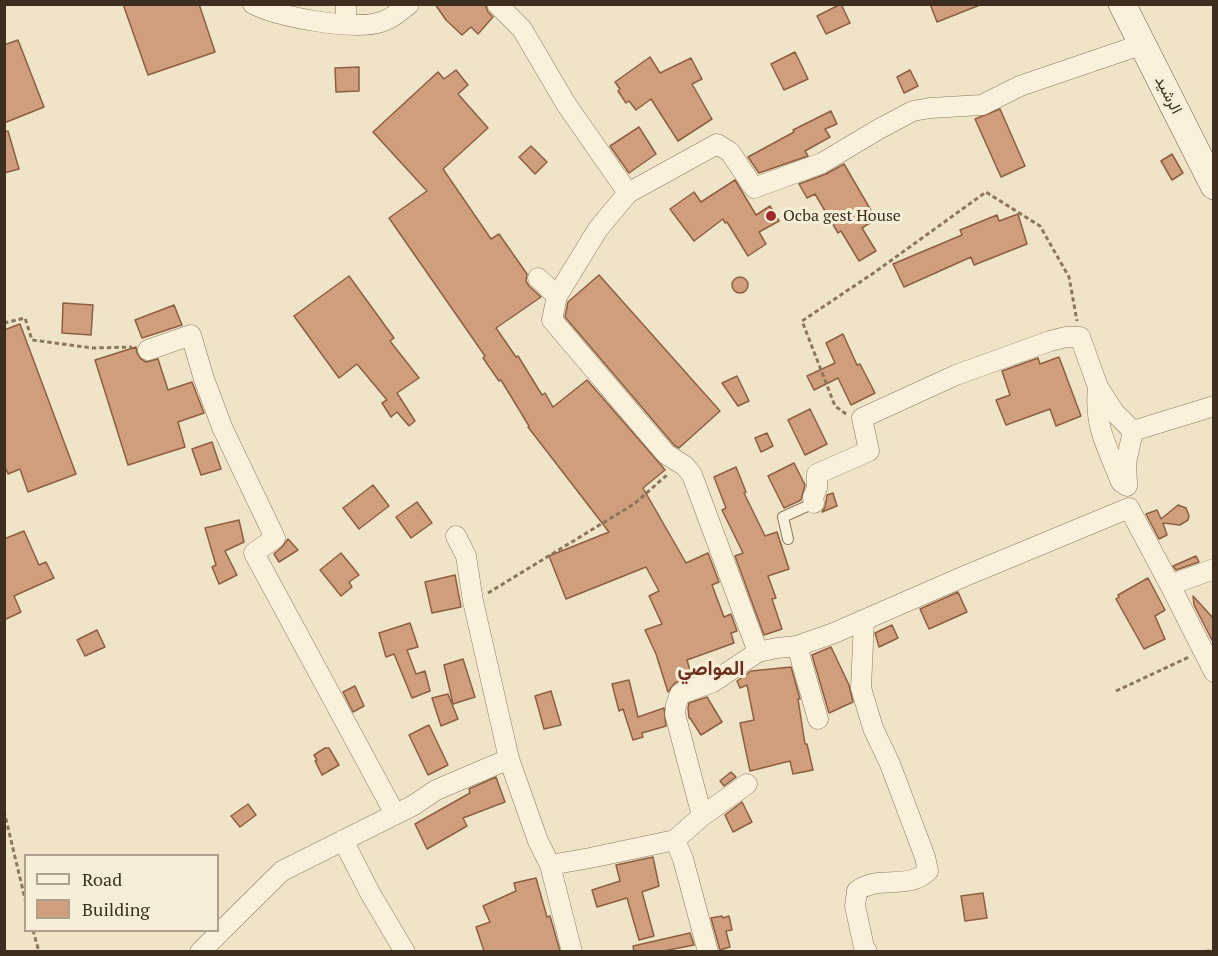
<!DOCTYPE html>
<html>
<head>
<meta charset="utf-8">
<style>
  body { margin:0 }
  #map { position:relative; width:1218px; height:956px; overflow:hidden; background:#f0e4c8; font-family:"PT Serif",serif }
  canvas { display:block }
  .frame { position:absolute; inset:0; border:6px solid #3d2e20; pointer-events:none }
  .legend { position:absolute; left:24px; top:854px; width:195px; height:78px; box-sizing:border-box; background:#f7eed8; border:2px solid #ada18e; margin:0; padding:8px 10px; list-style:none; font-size:18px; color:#3d2e20 }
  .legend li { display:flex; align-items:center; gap:12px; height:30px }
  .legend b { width:30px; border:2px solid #ada18e }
</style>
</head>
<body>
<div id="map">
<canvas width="1218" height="956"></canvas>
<div class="frame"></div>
<ul class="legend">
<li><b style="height:8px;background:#faf1dc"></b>Road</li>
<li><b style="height:16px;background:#cf9f7d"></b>Building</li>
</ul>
</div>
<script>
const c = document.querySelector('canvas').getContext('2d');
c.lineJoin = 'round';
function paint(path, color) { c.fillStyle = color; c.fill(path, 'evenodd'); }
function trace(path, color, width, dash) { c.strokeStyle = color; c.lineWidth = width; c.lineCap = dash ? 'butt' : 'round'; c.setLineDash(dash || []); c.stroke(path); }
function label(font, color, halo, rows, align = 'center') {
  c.font = font + ' "PT Serif",Vazirmatn,serif'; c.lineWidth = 6; c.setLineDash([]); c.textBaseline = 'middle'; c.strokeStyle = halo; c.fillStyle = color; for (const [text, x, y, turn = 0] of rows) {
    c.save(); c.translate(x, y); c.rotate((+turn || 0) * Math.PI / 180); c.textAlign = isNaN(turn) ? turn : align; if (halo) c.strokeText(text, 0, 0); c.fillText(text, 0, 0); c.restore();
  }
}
const building = new Path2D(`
  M 123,4 L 199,4 L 215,52 L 148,75 Z
  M 435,4 L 485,4 L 488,12 L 493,17 L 478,34 L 471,27 L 462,35 L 446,20 Z
  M 841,4 L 850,23 L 826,34 L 817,16 Z
  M 930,4 L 979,4 L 980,5 L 937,22 Z
  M 18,40 L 44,107 L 4,123 L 4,45 Z
  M 795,52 L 808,79 L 784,90 L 771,64 Z
  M 650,57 L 660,73 L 691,58 L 702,79 L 692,84 L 712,119 L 678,141 L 651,99 L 636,110 L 629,101 L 626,103 L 618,91 L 620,89 L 615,82 Z
  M 359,67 L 359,91 L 336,92 L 335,68 Z
  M 456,70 L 468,85 L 458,94 L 488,128 L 443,169 L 491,239 L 499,234 L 527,274 L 526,281 L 529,286 L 541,297 L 496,328 L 516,357 L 518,356 L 542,395 L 545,393 L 553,407 L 587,380 L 661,465 L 665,470 L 643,488 L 686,563 L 708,553 L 719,582 L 712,585 L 724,617 L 731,614 L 737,631 L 731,633 L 734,643 L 687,660 L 692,677 L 675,683 L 668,692 L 656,654 L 645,630 L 662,624 L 649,596 L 659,591 L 646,567 L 566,599 L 549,556 L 609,532 L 528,427 L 529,426 L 501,380 L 499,381 L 483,358 L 485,356 L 389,218 L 427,191 L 373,132 L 438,72 L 444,79 Z
  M 910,70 L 918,86 L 904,93 L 897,77 Z
  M 1000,109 L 1025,166 L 1001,177 L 975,119 Z
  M 831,111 L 837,124 L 825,129 L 830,137 L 805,151 L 808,156 L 759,173 L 748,157 L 794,132 L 793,130 Z
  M 639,127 L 656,154 L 629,173 L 610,146 Z
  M 8,131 L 19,169 L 4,173 L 4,132 Z
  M 531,146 L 547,162 L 535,174 L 519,157 Z
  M 1172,154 L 1183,173 L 1172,180 L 1161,161 Z
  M 844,164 L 876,219 L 862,228 L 876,251 L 859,261 L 841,231 L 838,233 L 815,194 L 807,198 L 799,184 L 826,174 Z
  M 735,180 L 756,215 L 770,206 L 779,221 L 759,232 L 766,244 L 748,256 L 727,222 L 725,223 L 723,219 L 694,241 L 670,209 L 694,192 L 701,202 Z
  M 1018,214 L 1027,244 L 974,265 L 971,257 L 904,287 L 893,264 L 962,235 L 960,230 L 997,215 L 999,221 Z
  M 599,275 L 720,411 L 679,448 L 674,445 L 565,317 L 568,302 Z
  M 349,276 L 394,338 L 390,341 L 419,378 L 397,393 L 415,421 L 409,426 L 397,412 L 391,417 L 382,403 L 387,400 L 357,364 L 339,378 L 294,316 Z
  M732 285a8 8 0 1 1 16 0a8 8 0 1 1-16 0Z
  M 63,303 L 93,305 L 91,335 L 62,333 Z
  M 174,305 L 182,325 L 142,338 L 135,320 Z
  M 20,324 L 76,474 L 28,492 L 20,469 L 8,474 L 4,464 L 4,330 Z
  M 843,334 L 857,365 L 860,364 L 875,393 L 851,405 L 838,378 L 814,390 L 807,376 L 835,363 L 826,343 Z
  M 136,347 L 137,353 L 141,359 L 146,362 L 158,359 L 168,390 L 192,382 L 204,413 L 178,422 L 185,447 L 128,465 L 95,360 Z
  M 1059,357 L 1081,416 L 1056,426 L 1050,409 L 1006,425 L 996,400 L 1010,395 L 1002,371 L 1038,358 L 1040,364 Z
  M 737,376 L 749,401 L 738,406 L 722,383 Z
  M 810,409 L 827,444 L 805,455 L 788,420 Z
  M 767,433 L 773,446 L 761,452 L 755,438 Z
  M 212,442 L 221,469 L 201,475 L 192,449 Z
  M 794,463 L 805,485 L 801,500 L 784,508 L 768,476 Z
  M 736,467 L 746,492 L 744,493 L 765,536 L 777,532 L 789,569 L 768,576 L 776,598 L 772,599 L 782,629 L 764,635 L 735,556 L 743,553 L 722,510 L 726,508 L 714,477 Z
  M 373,485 L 389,506 L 359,529 L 343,508 Z
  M 833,493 L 837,506 L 822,512 L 825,507 L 827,495 Z
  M 417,502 L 432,523 L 411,538 L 396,517 Z
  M 1178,505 L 1186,508 L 1189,516 L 1188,520 L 1180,525 L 1163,523 L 1167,535 L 1159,539 L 1146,514 L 1157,510 L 1161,519 Z
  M 239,520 L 244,542 L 225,551 L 237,575 L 219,584 L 212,567 L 216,565 L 205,528 Z
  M 24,531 L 39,565 L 46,562 L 54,578 L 14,596 L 21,612 L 4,620 L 4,539 Z
  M 288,539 L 298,550 L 279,562 L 274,554 L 282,547 Z
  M 341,553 L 359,575 L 349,582 L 352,587 L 341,596 L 320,570 Z
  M 1196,556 L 1199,562 L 1176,570 L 1173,566 Z
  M 455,575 L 461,607 L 432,613 L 425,582 Z
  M 1148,578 L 1165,610 L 1155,616 L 1165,639 L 1144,649 L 1116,599 L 1119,597 L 1118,595 Z
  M 958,592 L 967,612 L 929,629 L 920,609 Z
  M 1193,596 L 1214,619 L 1214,644 L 1194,605 Z
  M 410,623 L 418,647 L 407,650 L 416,674 L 425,671 L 430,691 L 412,698 L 394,654 L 386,657 L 379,633 Z
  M 892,625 L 898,638 L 879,647 L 875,633 Z
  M 97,630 L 105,647 L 85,656 L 77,640 Z
  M 831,647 L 849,685 L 853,702 L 829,713 L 812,655 Z
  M 463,659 L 475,697 L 453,704 L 444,665 Z
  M 791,667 L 800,699 L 798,699 L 805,744 L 807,744 L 813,770 L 793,774 L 790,761 L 750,771 L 740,723 L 754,720 L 747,685 L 740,688 L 737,681 L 751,671 Z
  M 629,680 L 638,717 L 664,708 L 666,726 L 642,733 L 643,737 L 633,740 L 623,709 L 619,711 L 612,684 Z
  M 355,686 L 364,706 L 353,712 L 343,692 Z
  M 551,691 L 561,725 L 544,729 L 535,696 Z
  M 448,694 L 458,719 L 441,726 L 432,698 Z
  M 707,697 L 722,722 L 701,735 L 690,718 L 689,718 L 688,708 L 689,703 Z
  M 429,725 L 448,765 L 428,775 L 409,735 Z
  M 325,748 L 329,748 L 339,765 L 322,775 L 315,761 L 317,760 L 314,755 Z
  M 731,772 L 736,777 L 724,786 L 720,781 Z
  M 496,777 L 505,802 L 463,818 L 467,826 L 427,849 L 415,824 L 470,793 L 469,789 Z
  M 742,802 L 752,822 L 733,832 L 725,815 Z
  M 248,804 L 256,815 L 240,827 L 231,816 Z
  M 653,857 L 659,886 L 642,892 L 654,936 L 639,940 L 627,898 L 597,907 L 592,890 L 620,881 L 616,865 Z
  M 536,878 L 547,917 L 550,916 L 560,951 L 484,951 L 476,927 L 490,922 L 483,906 L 516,891 L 514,883 Z
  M 983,893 L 987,918 L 965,921 L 961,896 Z
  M 722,916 L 723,918 L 729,916 L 732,930 L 726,931 L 730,947 L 720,950 L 711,918 Z
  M 690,933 L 694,945 L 664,951 L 634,951 L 633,946 Z`);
const path = new Path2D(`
  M 4,323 L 25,318 L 32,340 L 93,348 L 132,347
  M 846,414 L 835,406 L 802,321 L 875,272 L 986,192 L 1040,226 L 1069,277 L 1077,321
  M 488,593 L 634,504 L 667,475
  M 1116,691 L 1189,657
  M 4,811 L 26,903
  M 33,930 L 39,952
  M 1205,952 L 1214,949`);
const lane = new Path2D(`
  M 788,539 L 783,517 L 814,503`);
const street = new Path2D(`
  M 253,4 C 278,17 354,31 381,22 C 391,19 401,11 409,4
  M 497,4 L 522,29 L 566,104 L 628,193
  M 346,24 L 346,4
  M 538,278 L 557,296 L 552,320 L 666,454 L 685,466 L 692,475 L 758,652
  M 557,296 L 598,229 L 628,193 L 717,144 L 730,152 L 754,188 L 822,163 L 879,129 L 913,111 L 930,108 L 982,105 L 1020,86 L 1143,44
  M 148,350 L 191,335 L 204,379 L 222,427 L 275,538 L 254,553 L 395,814
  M 1098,387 C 1094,427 1107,446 1121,482 L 1127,486
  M 1127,484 L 1126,463 L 1133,431
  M 814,503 L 813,497 L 817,488 L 817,474 L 869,451 L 862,418 L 956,375 L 1050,341 L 1066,337 L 1080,337 L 1098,387 L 1114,412 L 1133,431 L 1214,406
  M 456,536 L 466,556 L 473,601 L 509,759 L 538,841 L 550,865 L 572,952
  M 1170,585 L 1214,672
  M 864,620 L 861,688 L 873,728 L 890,764 L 925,857 L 928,871 C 907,891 880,874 857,891 L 855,906 L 864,947 L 867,952
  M 797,646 L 818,719
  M 702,816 L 675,714 L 676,705 L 680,694 L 713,682 L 758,652 L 777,648 L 797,646 L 834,633 L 965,576 L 1129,508 L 1170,585 L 1214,569
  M 343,840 L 370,893 L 405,952
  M 675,840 L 683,859 L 708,952
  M 550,865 L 590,858 L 675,840 L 702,816 L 747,784
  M 200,952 L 282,871 L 414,805 L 436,790 L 509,759`);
const secondary = new Path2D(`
  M 1122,4 L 1214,186`);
const markers = [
  [771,216,6,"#9e2a2b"]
];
const streetNames = [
  ["الرشيد",1168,95,63]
];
const poiNames = [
  ["Ocba gest House",783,216]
];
const quarterNames = [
  ["المواصي",711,669]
];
paint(building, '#cf9f7d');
trace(building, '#8d5f41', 1.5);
trace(lane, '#8d765c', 12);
trace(street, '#8d765c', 21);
trace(secondary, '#6f573f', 28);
trace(path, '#8d765c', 3, [4.5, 3]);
trace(lane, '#faf1dc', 10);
trace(street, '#faf1dc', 20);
trace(secondary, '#faf1dc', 27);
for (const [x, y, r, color] of markers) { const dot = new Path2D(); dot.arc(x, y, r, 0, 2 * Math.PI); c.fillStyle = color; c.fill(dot); trace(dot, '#f7eed8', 2); }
label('16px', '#3d2e20', '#f7eed8', streetNames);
label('16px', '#3d2e20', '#f7eed8', poiNames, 'left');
label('bold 20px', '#6b2e1e', '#f7eed8', quarterNames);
</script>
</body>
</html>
